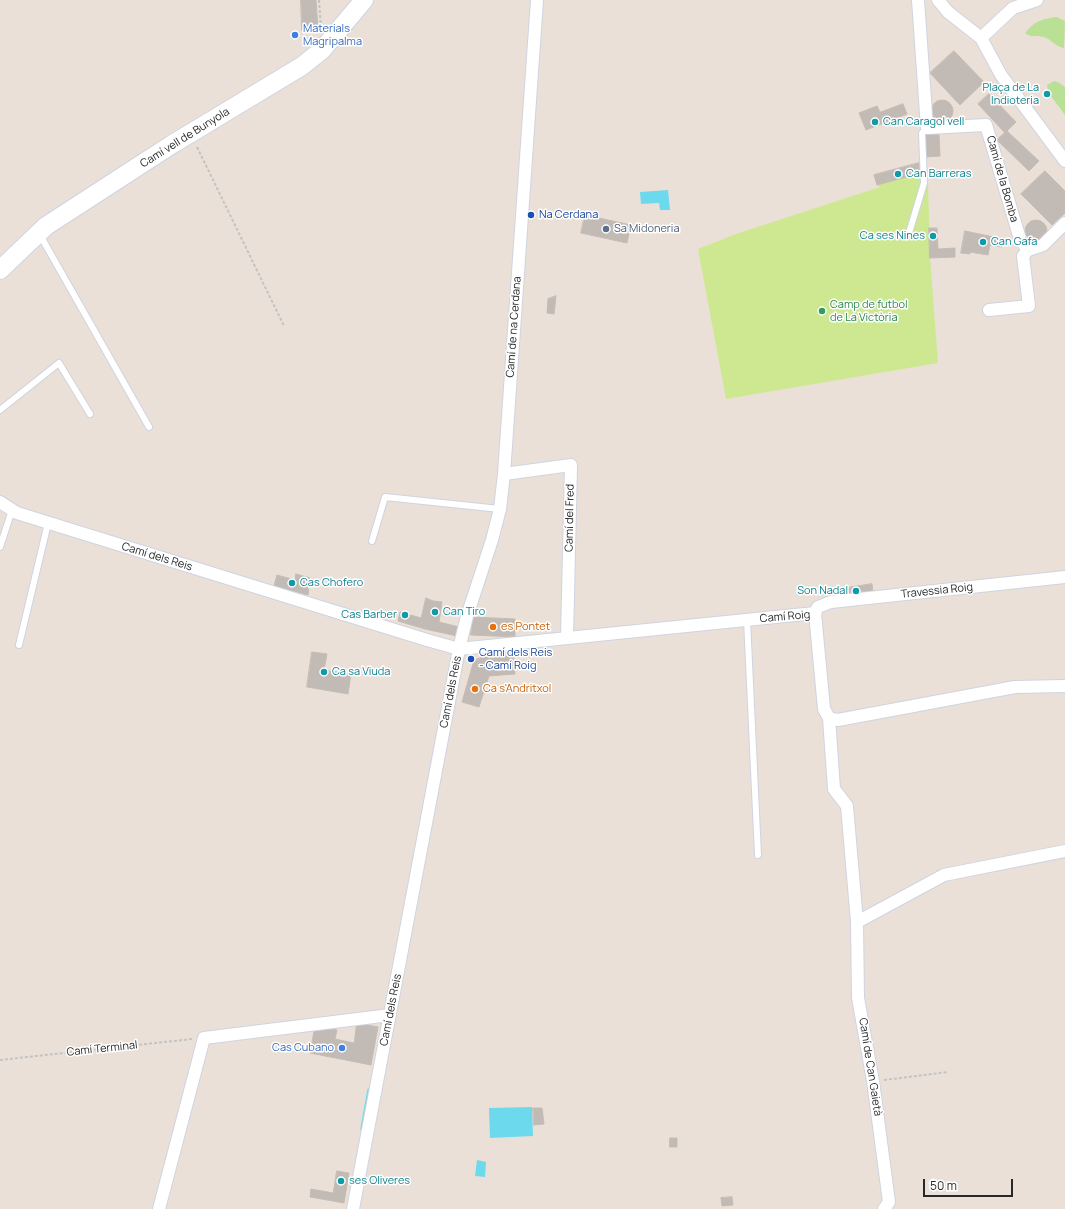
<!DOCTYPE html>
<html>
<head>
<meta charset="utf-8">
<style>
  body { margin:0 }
  #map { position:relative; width:1065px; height:1209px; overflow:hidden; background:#eae0d8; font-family:Manrope,sans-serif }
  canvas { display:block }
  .scale { position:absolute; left:923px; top:1179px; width:90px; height:18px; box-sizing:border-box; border:2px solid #272727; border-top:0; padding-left:5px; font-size:12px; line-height:14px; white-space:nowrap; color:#272727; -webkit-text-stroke:3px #fff; paint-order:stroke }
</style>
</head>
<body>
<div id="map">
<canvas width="1065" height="1209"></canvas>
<div class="scale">50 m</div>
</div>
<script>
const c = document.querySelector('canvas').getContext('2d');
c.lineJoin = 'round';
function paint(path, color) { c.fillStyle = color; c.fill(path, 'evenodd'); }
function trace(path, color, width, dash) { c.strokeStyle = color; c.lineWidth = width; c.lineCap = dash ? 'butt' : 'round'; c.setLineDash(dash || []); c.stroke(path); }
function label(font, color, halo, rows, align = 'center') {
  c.font = font + ' Manrope,sans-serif'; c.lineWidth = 3; c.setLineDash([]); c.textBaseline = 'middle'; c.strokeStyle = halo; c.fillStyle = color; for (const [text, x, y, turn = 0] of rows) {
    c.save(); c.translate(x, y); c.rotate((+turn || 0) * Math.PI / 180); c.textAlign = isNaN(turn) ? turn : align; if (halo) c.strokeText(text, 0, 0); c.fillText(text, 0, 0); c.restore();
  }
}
const green = new Path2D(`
  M 1057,17 L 1065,21 L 1064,48 C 1056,47 1052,40 1044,37 C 1037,35 1031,38 1025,33 C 1033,22 1044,18 1057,17 Z
  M 1054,81 L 1058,82 L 1065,87 L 1065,115 L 1048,92 L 1047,85 Z`);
const pitch = new Path2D(`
  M 921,173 L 924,182 L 928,182 L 930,258 L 938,363 L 726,399 L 698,249 L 736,234 L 880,187 L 877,185 Z`);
const water = new Path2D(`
  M 668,190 L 670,210 L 660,210 L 659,203 L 641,204 L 640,192 Z
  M 532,1107 L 533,1136 L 490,1138 L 489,1108 Z
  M 477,1160 L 486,1162 L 485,1177 L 475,1176 Z`);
const stream = new Path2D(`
  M 362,1129 L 369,1090`);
const building = new Path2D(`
  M 301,0 L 316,0 L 318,29 L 302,30 Z
  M 954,51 L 984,82 L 960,105 L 930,73 Z
  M 989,94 L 1016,122 L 1005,133 L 978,104 Z
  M931 111a11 11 0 1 1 22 0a11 11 0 1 1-22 0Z
  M 903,104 L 907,114 L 866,130 L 859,113 L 877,106 L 880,112 Z
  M 1007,131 L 1039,161 L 1029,171 L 997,140 Z
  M 939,134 L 940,156 L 926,157 L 924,135 Z
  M 919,163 L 921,173 L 877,185 L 874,175 Z
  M 1045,171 L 1065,191 L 1065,213 L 1052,225 L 1021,194 Z
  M 585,215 L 631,225 L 627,243 L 581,233 Z
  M1025 231a11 11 0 1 1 22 0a11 11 0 1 1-22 0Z
  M 929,228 L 937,228 L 938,249 L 955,248 L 955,257 L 930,258 Z
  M 965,231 L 1003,239 L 1002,247 L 990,245 L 988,255 L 970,252 L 970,254 L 961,253 Z
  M 556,296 L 554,314 L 547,313 L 548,299 Z
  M 296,574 L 310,578 L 307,589 L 309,589 L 308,595 L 274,586 L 277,575 L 295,580 Z
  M 872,584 L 873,593 L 841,598 L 840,589 Z
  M 426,598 L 433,601 L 425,629 L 398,621 L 400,612 L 421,618 Z
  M 433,601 L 442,602 L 439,622 L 459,627 L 457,636 L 425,629 Z
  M 472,617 L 515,619 L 515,637 L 471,635 Z
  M 513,651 L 515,674 L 489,676 L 479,707 L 462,702 L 474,660 L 486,656 Z
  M 312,652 L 327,654 L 324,670 L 351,674 L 348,694 L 307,687 Z
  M 357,1023 L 378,1027 L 371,1065 L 310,1053 L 315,1026 L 337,1030 L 335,1039 L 354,1043 Z
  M 533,1108 L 542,1108 L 544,1124 L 534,1125 Z
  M 670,1138 L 677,1138 L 677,1147 L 670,1147 Z
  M 337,1171 L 349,1173 L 344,1203 L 310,1197 L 311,1189 L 333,1193 Z
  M 732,1197 L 733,1205 L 722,1206 L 721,1198 Z`);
const path = new Path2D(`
  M 319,0 L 321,29
  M 197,147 L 284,326
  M 0,1060 L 192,1039
  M 884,1080 L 948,1072`);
const lane = new Path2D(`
  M 909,233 L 924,183 L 922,133 L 927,128
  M 40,235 L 149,427
  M 0,410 L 59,363 L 90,414
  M 372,541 L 385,497 L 500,509
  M 0,547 L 12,510
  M 747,620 L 758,855
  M 19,645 L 48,523`);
const street = new Path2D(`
  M 918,0 L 927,128 L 986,125 L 1020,239 L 1028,250 L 1043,245 L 1065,223
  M 938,0 L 948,12 L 981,38
  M 1037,0 L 1013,8 L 981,38 L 1001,75 L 1065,161
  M 989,310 L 1029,306 L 1023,256 L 1028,250
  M 504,474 L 571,465 L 567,638
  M 0,502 L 17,513 L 427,640 L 459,649 L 815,613 L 824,709 L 829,718 L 838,720 L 1015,687 L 1065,686
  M 815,613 L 818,607 L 831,602 L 1065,577
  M 829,718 L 834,789 L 847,806 L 857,922 L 858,998 L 873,1081 L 889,1202 L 884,1209
  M 857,922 L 944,875 L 1065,851
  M 159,1209 L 204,1038 L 390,1015
  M 353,1209 L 459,649 L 467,616 L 492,540 L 500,509 L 504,474 L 537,0`);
const secondary = new Path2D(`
  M 0,270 L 46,226 L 171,145 L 302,66 L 322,50 L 364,0`);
const markers = [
  [295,35,4,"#3f7fe0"],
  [1047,94,4,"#0f9aa8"],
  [875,122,4,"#0f9aa8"],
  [898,174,4,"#0f9aa8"],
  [531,215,4,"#1a4fb4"],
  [606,229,4,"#5c6f8a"],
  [933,236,4,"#0f9aa8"],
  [983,242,4,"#0f9aa8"],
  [822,311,4,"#2e9e5b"],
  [292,583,4,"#0f9aa8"],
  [856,591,4,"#0f9aa8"],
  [435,612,4,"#0f9aa8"],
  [405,615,4,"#0f9aa8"],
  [493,627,4,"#e8710a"],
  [471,659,4,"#1a4fb4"],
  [324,672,4,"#0f9aa8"],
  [475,689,4,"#e8710a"],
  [342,1048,4,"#3f7fe0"],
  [341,1181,4,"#0f9aa8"]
];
const shopNames = [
  ["Materials",303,29],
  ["Magripalma",303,42],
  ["Cas Cubano",334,1048,"right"]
];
const cultureNames = [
  ["Plaça de La",1039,88,"right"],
  ["Indioteria",1039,101,"right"],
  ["Can Caragol vell",883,122],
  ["Can Barreras",906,174],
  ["Ca ses Nines",925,236,"right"],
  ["Can Gafa",991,242],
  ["Cas Chofero",300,583],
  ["Son Nadal",848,591,"right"],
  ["Can Tiro",443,612],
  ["Cas Barber",397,615,"right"],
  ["Ca sa Viuda",332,672],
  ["ses Oliveres",349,1181]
];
const streetNames = [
  ["Camí vell de Bunyola",185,138,-32],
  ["Camí de la Bomba",1002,179,74],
  ["Camí de na Cerdana",514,327,-86],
  ["Camí del Fred",570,518,-89],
  ["Camí dels Reis",157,557,17],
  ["Travessia Roig",937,591,-6],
  ["Camí Roig",785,617,-5],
  ["Camí dels Reis",451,692,-79],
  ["Camí dels Reis",391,1010,-79],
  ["Camí Terminal",102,1049,-6],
  ["Camí de Can Gaietà",870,1067,81]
];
const transitNames = [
  ["Na Cerdana",539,215],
  ["Camí dels Reis",479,653],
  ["- Camí Roig",479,666]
];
const serviceNames = [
  ["Sa Midoneria",614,229]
];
const leisureNames = [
  ["Camp de futbol",830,305],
  ["de La Victòria",830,318]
];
const foodNames = [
  ["es Pontet",501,627],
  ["Ca s'Andritxol",483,689]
];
paint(green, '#b9e095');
paint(pitch, '#cee891');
paint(water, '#6cdaec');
trace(stream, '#6cdaec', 3.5);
paint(building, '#c2bab5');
trace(building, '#c5bcb3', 1);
trace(lane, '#ced4e0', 8);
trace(street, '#ced4e0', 14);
trace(secondary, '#ced4e0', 20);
trace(path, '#c3c3c3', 2, [3, 2]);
trace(lane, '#fff', 6);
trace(street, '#fff', 12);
trace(secondary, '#fff', 18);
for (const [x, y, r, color] of markers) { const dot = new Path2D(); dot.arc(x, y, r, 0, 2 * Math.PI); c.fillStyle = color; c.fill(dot); trace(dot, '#fff', 1.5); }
label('11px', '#366cbe', '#fff', shopNames, 'left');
label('11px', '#0d838f', '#fff', cultureNames, 'left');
label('11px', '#272727', '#fff', streetNames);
label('11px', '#164399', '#fff', transitNames, 'left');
label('11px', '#4e5e75', '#fff', serviceNames, 'left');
label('11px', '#27864d', '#fff', leisureNames, 'left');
label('11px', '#c56008', '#fff', foodNames, 'left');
</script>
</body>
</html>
